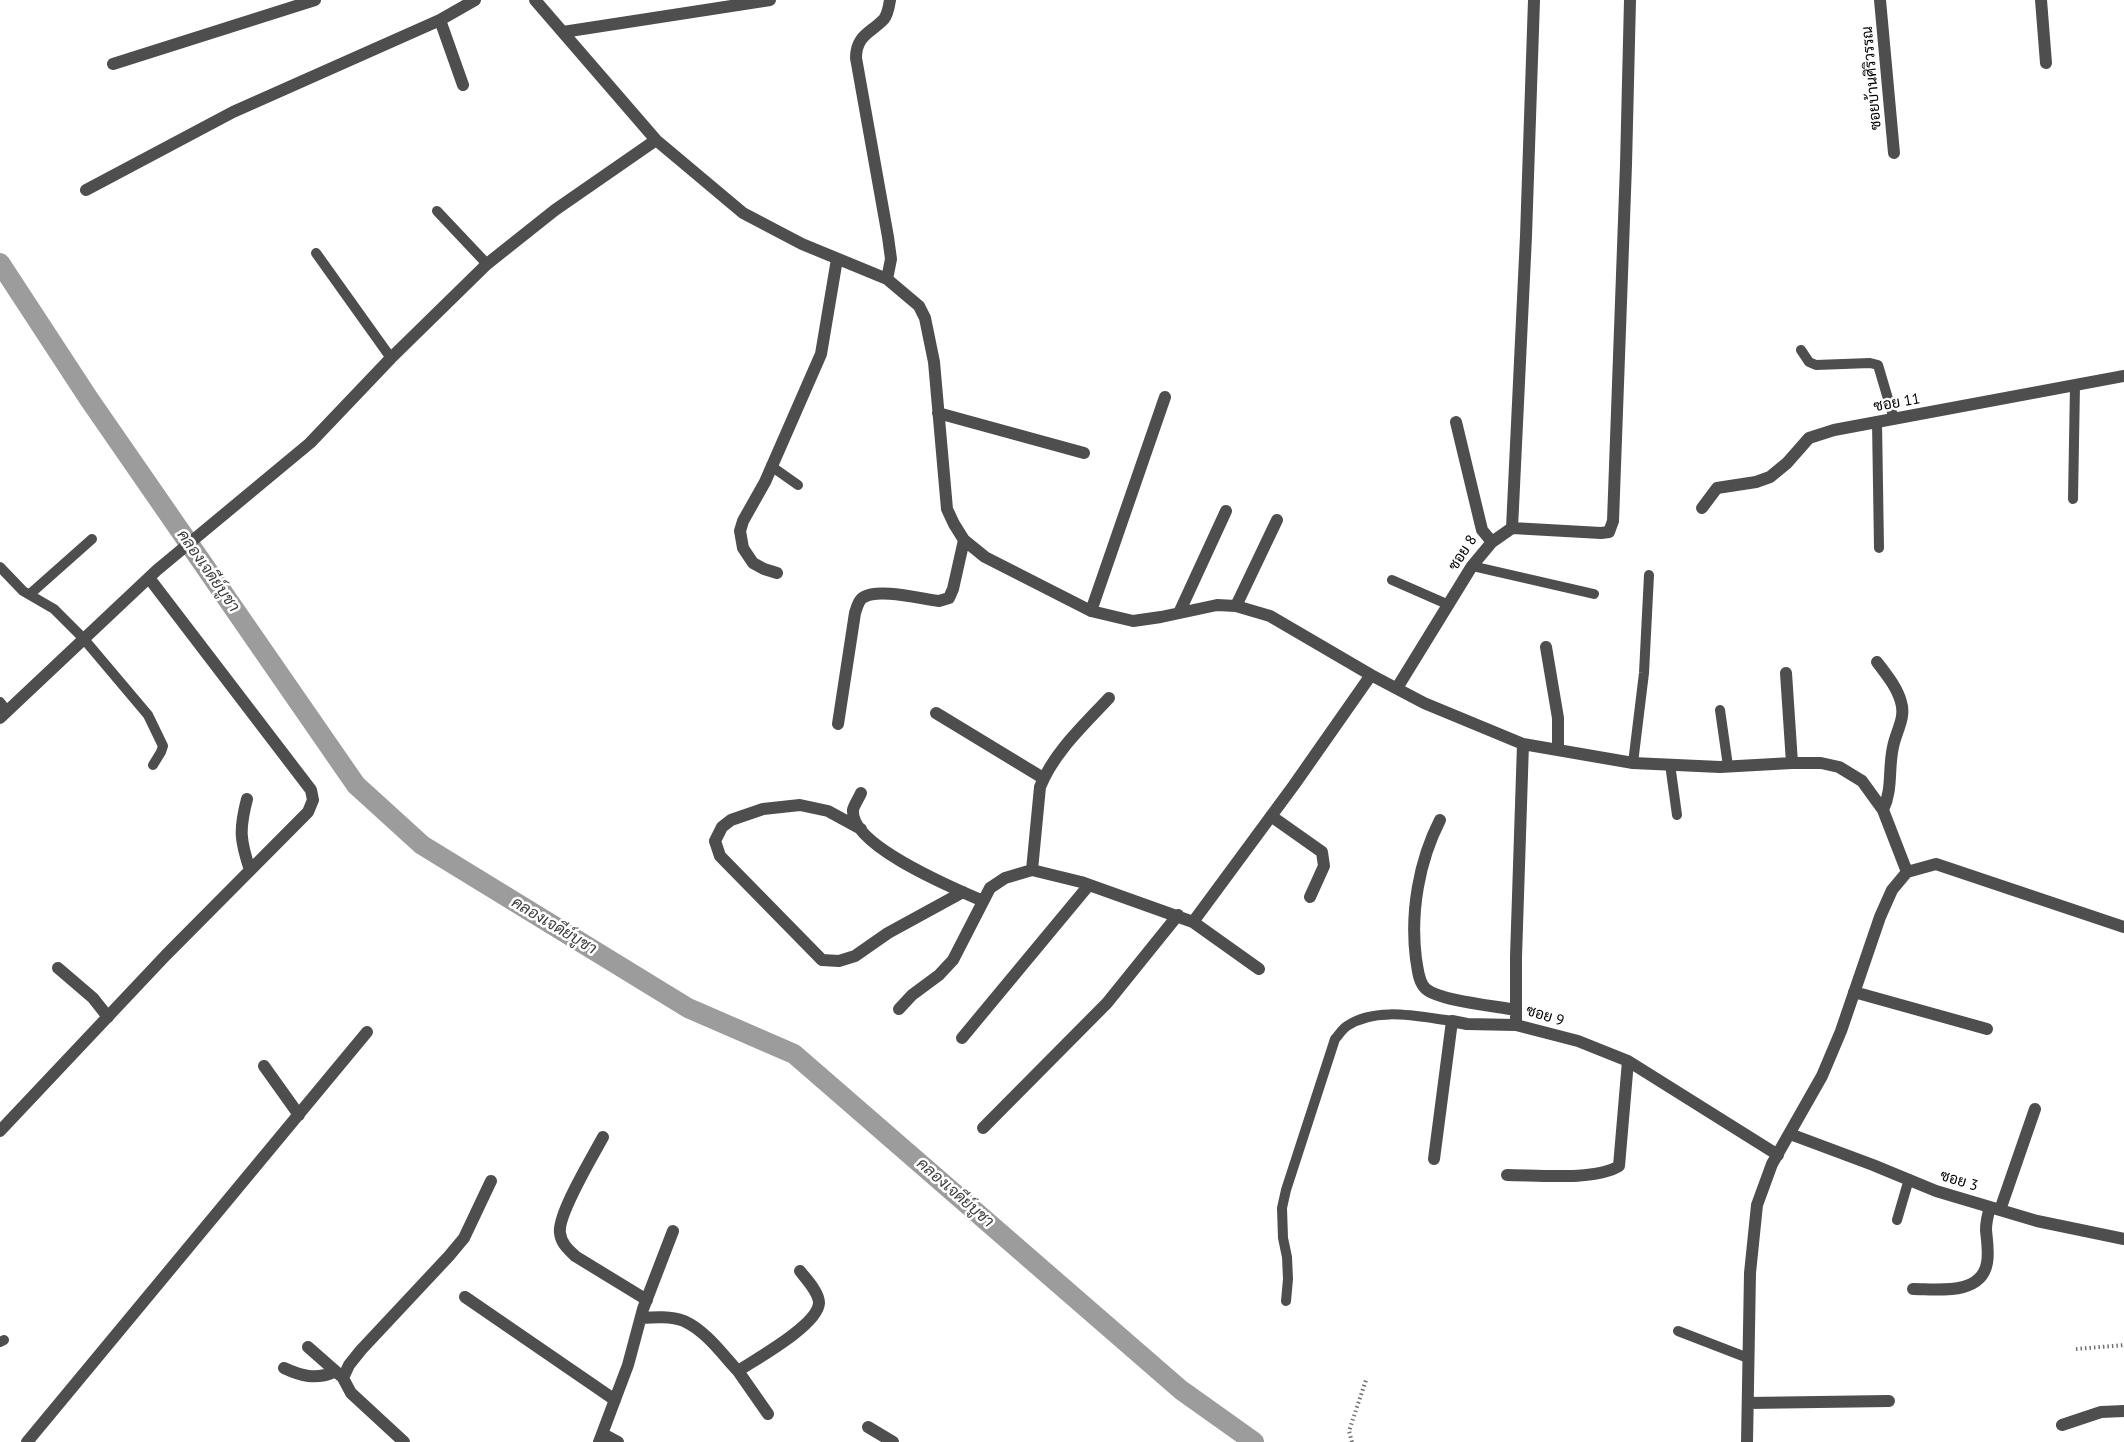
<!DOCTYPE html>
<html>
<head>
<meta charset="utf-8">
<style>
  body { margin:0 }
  canvas { display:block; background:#fff }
</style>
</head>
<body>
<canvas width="2124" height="1442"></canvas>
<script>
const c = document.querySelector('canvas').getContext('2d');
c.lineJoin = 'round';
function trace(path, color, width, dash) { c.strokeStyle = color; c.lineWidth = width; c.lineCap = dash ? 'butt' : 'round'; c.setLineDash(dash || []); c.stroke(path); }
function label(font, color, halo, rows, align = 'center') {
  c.font = font + ' "PT Sans",Sarabun,sans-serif'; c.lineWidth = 5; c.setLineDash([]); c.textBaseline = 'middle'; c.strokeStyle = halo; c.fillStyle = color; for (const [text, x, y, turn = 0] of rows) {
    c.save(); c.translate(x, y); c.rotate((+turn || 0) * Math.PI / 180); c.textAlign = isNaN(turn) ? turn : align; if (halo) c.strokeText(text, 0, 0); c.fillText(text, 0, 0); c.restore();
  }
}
const canal = new Path2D(`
  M 0,263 L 89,399 L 356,785 L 422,845 L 688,1008 L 794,1054 L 1181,1390 L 1254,1442`);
const path = new Path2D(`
  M 2076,1349 L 2124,1345
  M 1352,1442 L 1349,1431 L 1366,1380`);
const lane = new Path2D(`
  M 437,211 L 487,264
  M 316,253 L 391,358
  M 1801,350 L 1809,362 L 1816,365 L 1870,363 L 1878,365 L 1894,419
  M 1877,422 L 1879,548
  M 771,466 L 798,485
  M 2073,499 L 2075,385
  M 1472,566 L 1594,594
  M 0,567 L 23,591 L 54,609 L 83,638 L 148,715 L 163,746 L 161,752 L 153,765
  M 1392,580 L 1449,605
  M 30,594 L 92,539
  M 0,702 L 7,711
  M 1720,710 L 1728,766
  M 1633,763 L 1644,673 L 1649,575
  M 1670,764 L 1677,815
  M 1897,1220 L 1909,1179
  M 1286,1301 L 1288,1279 L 1287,1257 L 1283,1238 L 1282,1208 L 1286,1190 L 1335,1039 C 1339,1035 1342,1029 1347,1026 C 1376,1006 1420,1017 1452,1021
  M 1678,1331 L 1748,1358
  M 0,1342 L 4,1340`);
const street = new Path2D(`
  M 535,0 L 656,140 L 743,213 L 802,244 L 887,279 L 919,306 L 925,318 L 934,362 L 947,509 L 954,524 L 964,540 L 985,557 L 1091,611 L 1133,621 L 1161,617 L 1217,605 L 1236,606 L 1270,616 L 1371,675 L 1424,703 L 1523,744 L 1633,763 L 1720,767 L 1792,763 L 1821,763 L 1839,767 L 1862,781 L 1883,810 L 1907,872
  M 1880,0 L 1894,153
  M 2041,0 L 2046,63
  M 440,20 L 463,85
  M 563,32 L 770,0
  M 113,64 L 315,0
  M 86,190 L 233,112 L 440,20 L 475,0
  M 887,279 L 891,259 L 888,237 L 856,58 C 856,35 871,33 884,19 C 888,14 889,6 890,0
  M 938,413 L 1084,453
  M 1702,508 L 1717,488 L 1756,482 L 1770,477 L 1787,463 L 1809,438 L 1834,430 L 2124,376
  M 1512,528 L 1526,236 L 1534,0
  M 1492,542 L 1512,528 L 1601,533 L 1609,532 L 1613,521 L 1626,165 L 1630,0
  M 777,573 L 764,569 L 753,563 L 743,548 L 740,531 L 743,521 L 765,482 L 821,354 L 837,259
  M 1236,606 L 1277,520
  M 1091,611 L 1165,397
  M 1179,613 L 1226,511
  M 1546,647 L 1558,718 L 1558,750
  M 1877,662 C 1886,674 1897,687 1901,702 C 1906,718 1896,731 1893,747 C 1888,769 1893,789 1883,810
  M 1786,673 L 1792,763
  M 1397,688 L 1472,566 L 1492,542 L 1482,530 L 1456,422
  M 936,713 L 1043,778
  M 0,718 L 157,570 L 310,443 L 391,358 L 487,264 L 555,210 L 656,140
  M 838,724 L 855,613 C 857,607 859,599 864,597 C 879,588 921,599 939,601 L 949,598 L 953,589 L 964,540
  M 1523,744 L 1516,957 L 1516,1025 L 1578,1041 L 1628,1061 L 1778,1155
  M 861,793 C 859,798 854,805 853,810 C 850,846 956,889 983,901
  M 247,799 C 239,830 240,840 250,870
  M 1271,816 L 1322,852 L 1324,866 L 1310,897
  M 1440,820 C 1419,861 1410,912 1416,959 C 1418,969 1418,982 1426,989 C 1440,1001 1496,1006 1516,1010
  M 861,829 L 828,811 L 800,805 L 763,809 L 731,820 L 722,827 L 715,841 L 720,856 L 822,960 L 839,961 L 855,956 L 888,933 L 963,892
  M 1032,870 L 1040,787 C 1054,752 1084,725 1109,698
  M 1193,922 L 1294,785 L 1371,675
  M 58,968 L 93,998 L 108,1017
  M 1854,992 L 1987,1029
  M 899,1009 L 912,995 L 939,975 L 953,960 L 990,888 L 1005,878 L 1032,870 L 1081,882 L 1193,922 L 1259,969
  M 962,1038 L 1089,885
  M 264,1066 L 299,1115
  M 983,1128 L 1107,1003 L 1178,915
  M 0,1131 L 166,955 L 308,812 L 313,800 L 311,790 L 149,578
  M 1790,1134 L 1873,1165 L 1936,1191 L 2037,1221 L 2124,1239
  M 603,1137 C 593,1156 557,1215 560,1233 C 561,1243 568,1249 575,1256 L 647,1300
  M 1434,1159 L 1452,1021 L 1467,1024 L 1516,1025
  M 1507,1175 C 1536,1175 1595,1181 1619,1166 L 1628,1061
  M 2000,1210 L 2035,1109
  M 1913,1289 C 1937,1289 1981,1296 1987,1263 C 1989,1253 1987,1241 1986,1230 C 1986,1222 1988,1214 1990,1207
  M 465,1297 L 615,1400
  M 641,1318 C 655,1317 671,1316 684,1321 C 706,1331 722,1354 738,1371 C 756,1359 818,1325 819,1303 C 819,1292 806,1279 800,1271
  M 308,1347 L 341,1376
  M 284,1368 C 301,1376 316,1380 334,1372
  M 738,1371 L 768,1414
  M 1748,1403 L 1889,1401
  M 2062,1425 L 2101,1412 L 2124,1411
  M 868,1427 L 893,1442
  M 603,1434 L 618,1442
  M 27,1442 L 367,1032
  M 404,1442 L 351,1393 L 343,1378 L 349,1365 L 361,1350 L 449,1256 L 464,1238 L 491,1181
  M 599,1442 L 628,1365 L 643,1309 L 673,1231
  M 1747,1442 L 1750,1273 L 1757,1205 L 1772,1164 L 1822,1076 L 1841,1031 L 1880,917 L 1892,890 L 1907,872 L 1936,864 L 2124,927`);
const streetNames = [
  ["ซอยบ้านศิริวรรณ",1872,78,-95],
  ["ซอย 11",1897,403,-10],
  ["ซอย 8",1463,553,-57],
  ["ซอย 9",1545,1016,17],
  ["ซอย 3",1959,1181,17]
];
const waterNames = [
  ["คลองเจดีย์บูชา",208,571,55],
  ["คลองเจดีย์บูชา",554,926,31],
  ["คลองเจดีย์บูชา",955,1193,41]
];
trace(canal, '#9c9c9c', 20);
trace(path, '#707070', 4, [1.5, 3]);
trace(lane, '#4e4e4e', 10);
trace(street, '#4e4e4e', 12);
label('15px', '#000', '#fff', streetNames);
label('italic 16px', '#3d3d3d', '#fff', waterNames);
</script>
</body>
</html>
